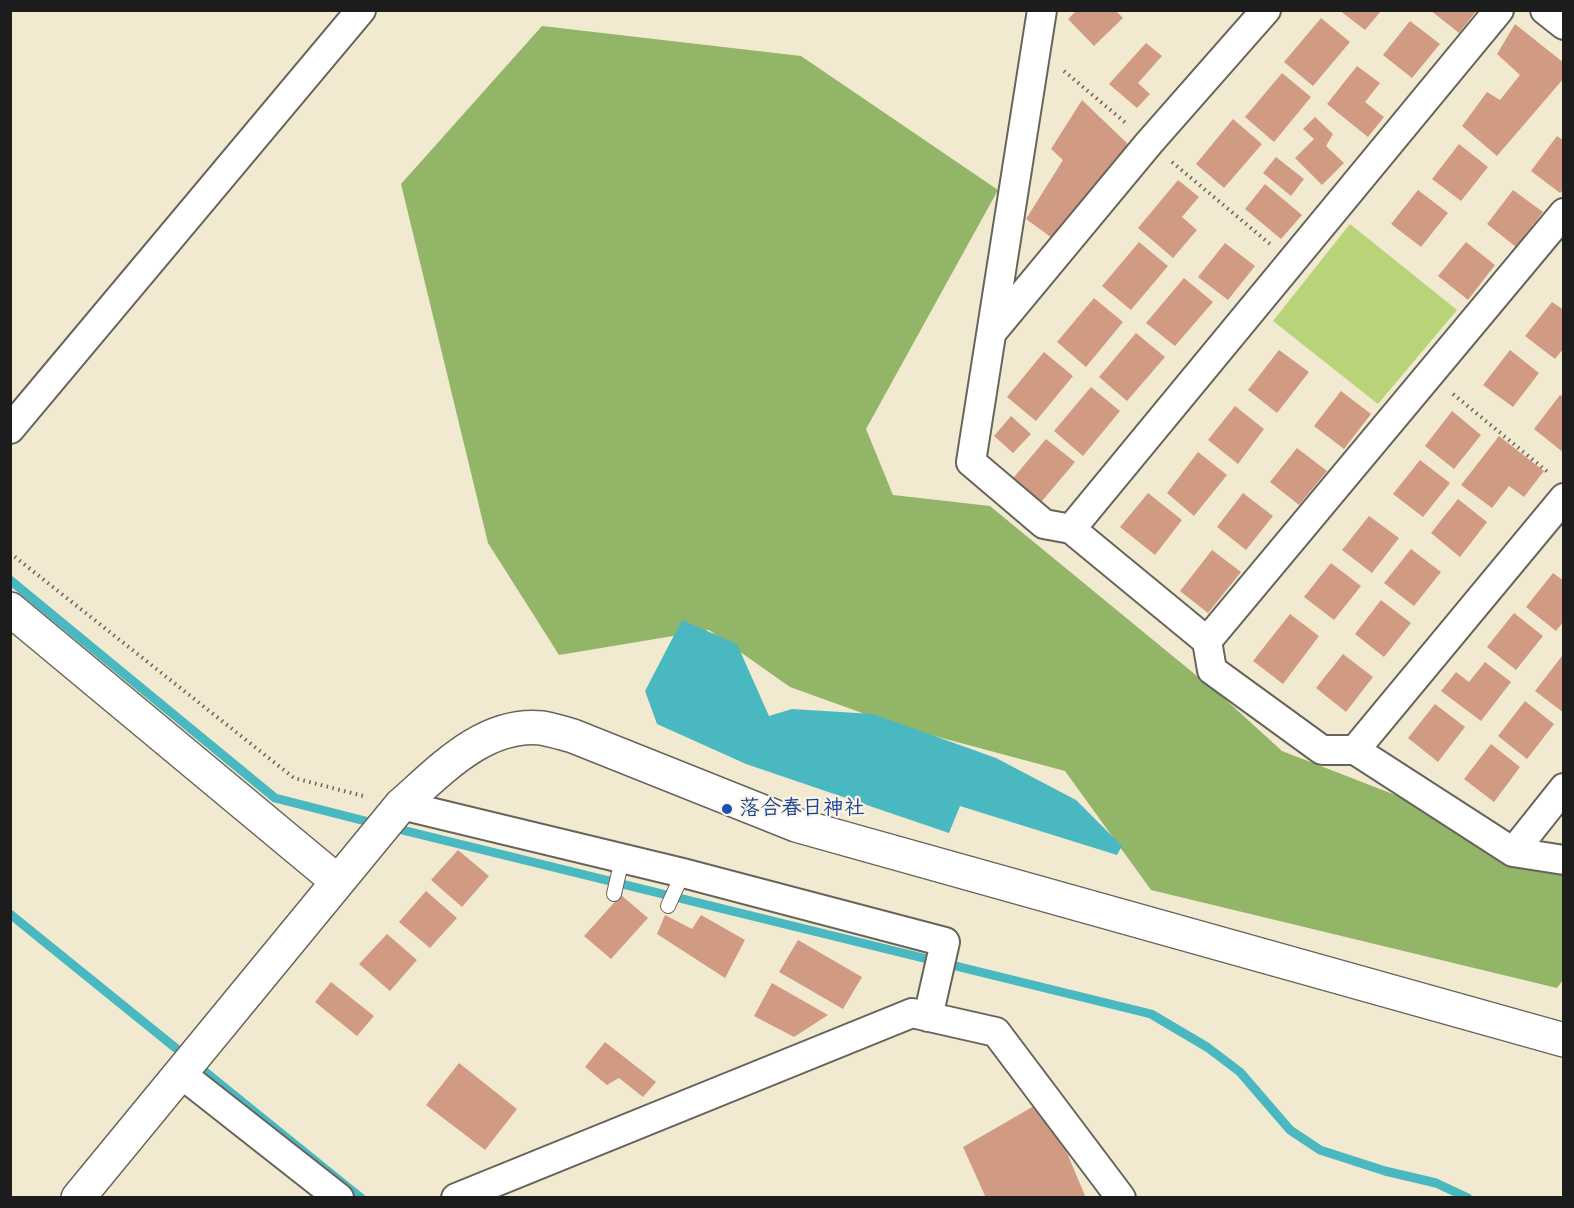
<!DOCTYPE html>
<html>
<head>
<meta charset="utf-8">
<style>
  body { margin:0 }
  #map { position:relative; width:1574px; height:1208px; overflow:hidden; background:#f2ead0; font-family:Pangolin,sans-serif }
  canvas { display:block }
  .frame { position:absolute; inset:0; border:12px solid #1c1c1c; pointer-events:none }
</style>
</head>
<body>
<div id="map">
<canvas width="1574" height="1208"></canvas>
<div class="frame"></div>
</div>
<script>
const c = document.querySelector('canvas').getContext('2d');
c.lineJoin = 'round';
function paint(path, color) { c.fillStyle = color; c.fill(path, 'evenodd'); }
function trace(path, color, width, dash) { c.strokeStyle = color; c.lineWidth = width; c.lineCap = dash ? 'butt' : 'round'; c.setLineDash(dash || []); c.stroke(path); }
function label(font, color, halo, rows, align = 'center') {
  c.font = font + ' Pangolin,"Klee One",sans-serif'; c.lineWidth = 4.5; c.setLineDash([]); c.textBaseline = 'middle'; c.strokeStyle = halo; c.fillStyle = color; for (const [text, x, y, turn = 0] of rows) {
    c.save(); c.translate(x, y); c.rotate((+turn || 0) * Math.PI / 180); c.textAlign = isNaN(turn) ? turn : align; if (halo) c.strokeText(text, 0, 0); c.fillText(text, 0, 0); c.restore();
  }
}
const green = new Path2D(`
  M 1350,224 L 1457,310 L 1378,404 L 1273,321 Z`);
const forest = new Path2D(`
  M 542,26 L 801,56 L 998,190 L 866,429 L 893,495 L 990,506 L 1225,699 L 1282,751 L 1563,860 L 1563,980 L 1557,988 L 1151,890 L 1065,771 L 901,727 L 790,687 L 709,630 L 559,655 L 488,543 L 401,184 Z`);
const water = new Path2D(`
  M 682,620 L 737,644 L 769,716 L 792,709 L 873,714 L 996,758 L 1076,800 L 1122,846 L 1117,855 L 960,806 L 949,833 L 746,764 L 657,724 L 645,691 Z`);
const stream = new Path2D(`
  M 10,580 L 275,798 L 377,824
  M 390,827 L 1151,1014 L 1207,1047 L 1240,1072 L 1290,1130 L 1320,1150 L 1385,1171 L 1436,1183 L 1468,1198
  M 10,914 L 361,1198`);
const building = new Path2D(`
  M 1077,10 L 1115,10 L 1123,18 L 1094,46 L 1068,19 Z
  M 1339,10 L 1382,10 L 1365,30 Z
  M 1430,10 L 1477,10 L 1459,33 Z
  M 1321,18 L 1350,42 L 1313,86 L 1284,62 Z
  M 1410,21 L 1440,44 L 1412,78 L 1383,55 Z
  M 1515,24 L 1564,63 L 1564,78 L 1497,156 L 1462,126 L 1487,92 L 1500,100 L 1520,75 L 1497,54 Z
  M 1146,43 L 1162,56 L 1138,83 L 1150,94 L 1137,108 L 1109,84 Z
  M 1357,66 L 1380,83 L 1365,102 L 1384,117 L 1368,137 L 1327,104 Z
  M 1282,73 L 1311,97 L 1274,142 L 1245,117 Z
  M 1082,100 L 1130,146 L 1052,238 L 1026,219 L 1063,160 L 1051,149 Z
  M 1315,117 L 1333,134 L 1326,146 L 1344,163 L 1322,185 L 1295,158 L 1314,139 L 1303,129 Z
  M 1233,119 L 1262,144 L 1224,188 L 1196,164 Z
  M 1557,136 L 1564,141 L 1564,189 L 1560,193 L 1531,171 Z
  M 1459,144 L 1488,167 L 1461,201 L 1432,179 Z
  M 1276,157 L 1304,179 L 1291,196 L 1263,173 Z
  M 1178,180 L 1199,197 L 1182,217 L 1197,230 L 1173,258 L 1138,228 Z
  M 1265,184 L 1302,215 L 1281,239 L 1245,209 Z
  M 1418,190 L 1448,213 L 1421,247 L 1391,224 Z
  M 1513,190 L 1543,212 L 1516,247 L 1487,224 Z
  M 1139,242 L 1168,266 L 1131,310 L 1102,286 Z
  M 1466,242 L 1495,265 L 1468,300 L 1438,276 Z
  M 1225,243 L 1255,266 L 1228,300 L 1198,277 Z
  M 1184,278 L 1213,302 L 1175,346 L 1146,323 Z
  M 1094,298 L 1123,322 L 1086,367 L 1057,342 Z
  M 1552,302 L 1564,310 L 1564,348 L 1555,359 L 1525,336 Z
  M 1136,333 L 1165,357 L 1127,401 L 1099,377 Z
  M 1279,350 L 1309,372 L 1277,413 L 1248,390 Z
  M 1510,350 L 1539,373 L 1513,407 L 1483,385 Z
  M 1044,352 L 1073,376 L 1036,421 L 1007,397 Z
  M 1091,387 L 1120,411 L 1083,456 L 1054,431 Z
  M 1341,391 L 1371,414 L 1344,449 L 1314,426 Z
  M 1560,395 L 1564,397 L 1564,453 L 1534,429 Z
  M 1235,406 L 1264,429 L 1238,464 L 1208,440 Z
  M 1452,411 L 1481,435 L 1454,469 L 1425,446 Z
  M 1011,416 L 1031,434 L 1013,453 L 994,436 Z
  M 1499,436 L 1544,471 L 1524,497 L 1509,486 L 1492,508 L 1461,485 Z
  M 1046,439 L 1075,462 L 1037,507 L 1009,483 Z
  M 1297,448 L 1327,471 L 1299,505 L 1270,482 Z
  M 1198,452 L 1227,475 L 1194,516 L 1167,493 Z
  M 1420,460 L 1450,483 L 1423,517 L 1393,494 Z
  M 1148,493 L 1182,520 L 1155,555 L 1120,527 Z
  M 1243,493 L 1273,516 L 1246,550 L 1217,527 Z
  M 1458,499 L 1487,522 L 1460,557 L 1431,533 Z
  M 1369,516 L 1399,538 L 1372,573 L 1342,550 Z
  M 1411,549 L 1441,572 L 1414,606 L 1384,583 Z
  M 1212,550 L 1241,572 L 1208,613 L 1180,591 Z
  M 1331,563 L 1361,586 L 1334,620 L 1304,597 Z
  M 1553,573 L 1564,581 L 1564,621 L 1556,631 L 1526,607 Z
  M 1381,600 L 1411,623 L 1384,657 L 1355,634 Z
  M 1514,613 L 1543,636 L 1516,670 L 1487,647 Z
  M 1290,614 L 1319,636 L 1283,684 L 1253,661 Z
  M 1343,654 L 1373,677 L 1346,712 L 1316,688 Z
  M 1562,656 L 1564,657 L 1564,713 L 1535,691 Z
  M 1485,662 L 1511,682 L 1481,721 L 1441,691 L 1456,672 L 1469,682 Z
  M 1525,701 L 1554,724 L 1527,759 L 1498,736 Z
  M 1435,704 L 1465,727 L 1438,762 L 1408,738 Z
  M 1491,744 L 1520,767 L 1494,802 L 1464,779 Z
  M 458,850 L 489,876 L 462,907 L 431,880 Z
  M 426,891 L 457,918 L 430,948 L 399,922 Z
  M 621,895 L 648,918 L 611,959 L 584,936 Z
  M 665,915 L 692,929 L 701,915 L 745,940 L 725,978 L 657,934 Z
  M 387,934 L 417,960 L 390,991 L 359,964 Z
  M 798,940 L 862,977 L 843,1009 L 779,972 Z
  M 331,982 L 374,1016 L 357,1036 L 315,1002 Z
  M 772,983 L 828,1015 L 794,1037 L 754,1016 Z
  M 605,1042 L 656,1082 L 643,1097 L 619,1078 L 607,1085 L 585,1067 Z
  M 459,1063 L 517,1109 L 485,1150 L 426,1105 Z
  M 1034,1106 L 1059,1134 L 1086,1198 L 986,1198 L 963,1147 Z`);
const path = new Path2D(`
  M 1064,71 L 1127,124
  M 1172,162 L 1270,244
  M 1453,394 L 1549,473
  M 10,553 L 294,778 L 367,797`);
const lane = new Path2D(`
  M 614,894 L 622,859
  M 668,906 L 683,873`);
const street = new Path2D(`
  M 1042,10 L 971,462 L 1044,524 L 1071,529 L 1207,641 L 1212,670 L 1322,750 L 1355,750 L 1513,852 L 1564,860
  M 1545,10 L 1564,25
  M 993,331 L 1149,143 L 1266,10
  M 10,429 L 361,10
  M 1071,529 L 1499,10
  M 1207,641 L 1564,213
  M 1355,750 L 1564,498
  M 401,805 L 683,873 L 945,942 L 928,1017
  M 1513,852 L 1564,788
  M 180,1073 L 339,1198
  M 456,1198 L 912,1013 L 996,1032 L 1121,1198`);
const secondary = new Path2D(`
  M 10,609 L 337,881
  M 78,1198 L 401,805 C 440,771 484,722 542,728 C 552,730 563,733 573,736 L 796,825 L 1564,1040`);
const markers = [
  [727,809,6,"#1a4fb4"]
];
const transitNames = [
  ["落合春日神社",739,809]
];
paint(green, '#b8d378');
paint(forest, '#92b568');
paint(water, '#49b8c0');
trace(stream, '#49b8c0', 9);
paint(building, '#d19b83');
trace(lane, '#67645b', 16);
trace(street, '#67645b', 32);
trace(secondary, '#67645b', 36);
trace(path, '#67645b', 4, [1.5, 4.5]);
trace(lane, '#fff', 14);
trace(street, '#fff', 28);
trace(secondary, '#fff', 33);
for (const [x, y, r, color] of markers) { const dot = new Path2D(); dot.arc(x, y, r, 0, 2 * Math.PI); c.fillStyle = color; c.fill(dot); trace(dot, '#fcf5e5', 2); }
label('bold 21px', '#164399', '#fcf5e5', transitNames, 'left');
</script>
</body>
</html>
